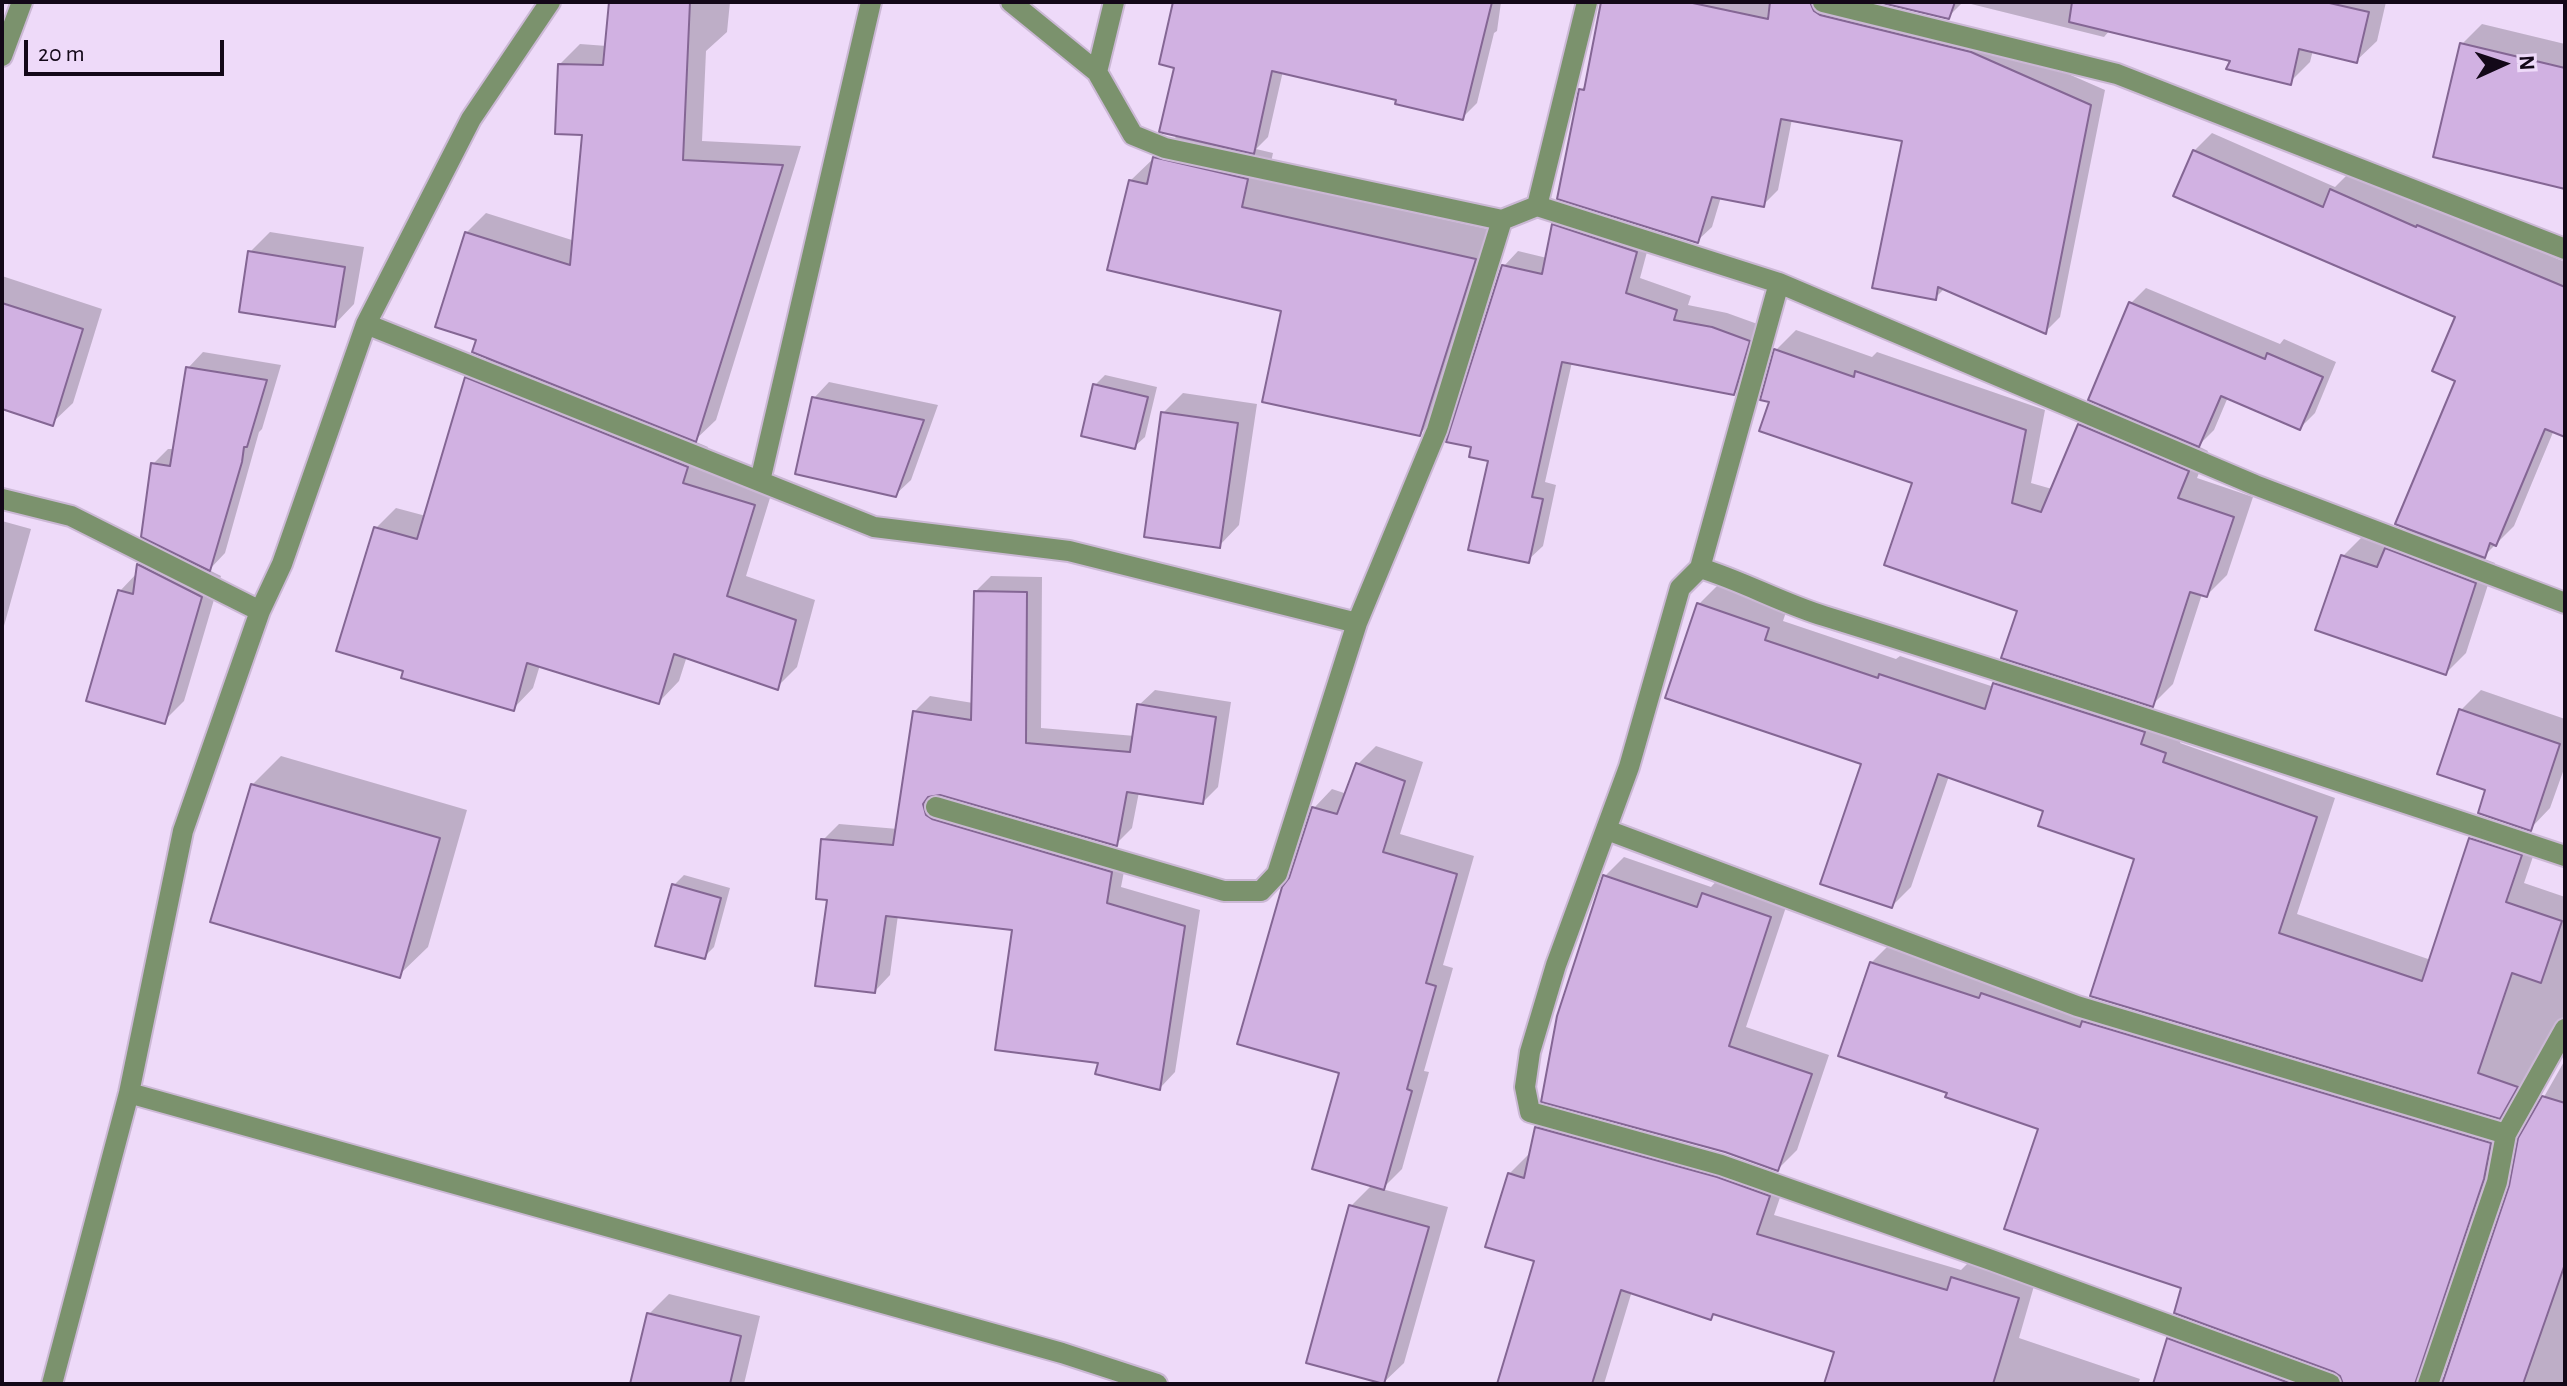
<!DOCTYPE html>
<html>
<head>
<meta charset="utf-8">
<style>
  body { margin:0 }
  #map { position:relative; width:2567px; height:1386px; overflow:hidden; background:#eedaf9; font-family:"Alegreya Sans",sans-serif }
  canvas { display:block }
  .frame { position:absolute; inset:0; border:4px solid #130818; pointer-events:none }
  .north { position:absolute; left:2463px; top:24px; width:80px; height:80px; -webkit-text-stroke:6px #eedaf9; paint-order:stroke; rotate:87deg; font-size:22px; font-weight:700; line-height:32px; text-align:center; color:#130818 }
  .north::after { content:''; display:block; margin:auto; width:28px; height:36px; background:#130818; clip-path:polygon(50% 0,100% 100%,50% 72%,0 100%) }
  .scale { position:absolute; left:24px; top:40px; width:200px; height:36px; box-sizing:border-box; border:4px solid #130818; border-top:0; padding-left:10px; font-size:24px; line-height:28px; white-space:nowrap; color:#130818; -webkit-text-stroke:6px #eedaf9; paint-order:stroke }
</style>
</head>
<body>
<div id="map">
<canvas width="2567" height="1386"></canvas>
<div class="frame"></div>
<div class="north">N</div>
<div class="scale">20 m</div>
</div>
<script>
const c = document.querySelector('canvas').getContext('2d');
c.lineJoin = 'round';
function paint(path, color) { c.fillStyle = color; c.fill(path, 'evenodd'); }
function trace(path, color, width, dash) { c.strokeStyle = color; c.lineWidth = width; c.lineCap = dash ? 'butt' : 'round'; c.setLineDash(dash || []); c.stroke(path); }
const shadow = new Path2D(`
  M 611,2 L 730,2 L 727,32 L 706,51 L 702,141 L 801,146 L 716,420 L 694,441 L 708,447 L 702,463 L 774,485 L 746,576 L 815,600 L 797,667 L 777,687 L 687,656 L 679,681 L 659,702 L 540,665 L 533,688 L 513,709 L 405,669 L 376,528 L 396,508 L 426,516 L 466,378 L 488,357 L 478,338 L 466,233 L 486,213 L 575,241 L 584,133 L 560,64 L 580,44 L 607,46 Z
  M 1175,2 L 1501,2 L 1497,31 L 1494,33 L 1477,103 L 1463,117 L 1398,98 L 1283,71 L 1268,137 L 1256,149 L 1273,153 L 1267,181 L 1502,232 L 1446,407 L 1420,434 L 1284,310 L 1130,181 L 1179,134 Z
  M 1603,2 L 1770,2 L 1847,18 L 1986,38 L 2105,90 L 2060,317 L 2045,332 L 1945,288 L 1935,298 L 1904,139 L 1792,119 L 1778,190 L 1763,205 L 1721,197 L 1712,227 L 1697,241 L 1581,90 L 1588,83 Z
  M 1886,2 L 2386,2 L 2377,41 L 2356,61 L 2313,50 L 2310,62 L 2290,82 L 2232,60 L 2110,30 L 2104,37 L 1963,2 L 1948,17 Z
  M 2482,24 L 2565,44 L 2565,187 L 2462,44 Z
  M 2212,133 L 2335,187 L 2350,172 L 2435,210 L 2437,208 L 2565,262 L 2565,430 L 2554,430 L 2514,526 L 2482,558 L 2495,563 L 2466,653 L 2446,673 L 2343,556 L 2363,536 L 2390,545 L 2408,527 L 2457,380 L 2457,316 L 2194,151 Z
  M 1568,211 L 1651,237 L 1640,278 L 1691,296 L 1688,305 L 1727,313 L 1763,326 L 1748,378 L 1734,393 L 1572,362 L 1545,482 L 1556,485 L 1543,546 L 1528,560 L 1491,460 L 1504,266 L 1518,251 L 1547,258 L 1554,225 Z
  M 270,232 L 364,247 L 354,304 L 334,325 L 250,252 Z
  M 2,276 L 102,309 L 73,403 L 52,423 L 2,407 Z
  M 2146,288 L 2280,344 L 2284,339 L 2336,362 L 2315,413 L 2300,428 L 2228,397 L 2214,430 L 2198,446 L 2208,451 L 2197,478 L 2253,497 L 2227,575 L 2207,595 L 2202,594 L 2173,684 L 2152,705 L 2019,609 L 1915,481 L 1771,401 L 1776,350 L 1796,330 L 1872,357 L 1877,352 L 2045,410 L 2031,483 L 2052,489 L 2079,425 L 2101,403 L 2131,303 Z
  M 203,352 L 281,365 L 262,429 L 259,432 L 225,553 L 209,570 L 221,576 L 184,701 L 164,721 L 120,591 L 138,572 L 139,565 L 160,544 L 153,464 L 168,449 L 175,449 L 188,368 Z
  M 1105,375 L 1157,387 L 1145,437 L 1134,447 L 1095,385 Z
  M 829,382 L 938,405 L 911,480 L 895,495 L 814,398 Z
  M 1183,393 L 1257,404 L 1239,525 L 1219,546 L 1163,413 Z
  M 2,521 L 31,529 L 2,633 Z
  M 991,576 L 1042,577 L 1041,728 L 1135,736 L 1139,705 L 1155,690 L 1231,702 L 1218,787 L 1203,802 L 1139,792 L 1132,828 L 1116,844 L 935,791 L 948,804 L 1127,856 L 1121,887 L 1200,910 L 1175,1072 L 1160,1088 L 1015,928 L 898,915 L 890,975 L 875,991 L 829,898 L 823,840 L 839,824 L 898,829 L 914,712 L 930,696 L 973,703 L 976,591 Z
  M 1718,585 L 1787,609 L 1783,621 L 1896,659 L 1900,656 L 1994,687 L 2014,665 L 2162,713 L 2158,725 L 2183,734 L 2180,743 L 2335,798 L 2297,914 L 2431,960 L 2471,839 L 2490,820 L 2540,836 L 2524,883 L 2565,897 L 2565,1015 L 2518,1097 L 2499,1116 L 2136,858 L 2046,810 L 1949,776 L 1911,887 L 1892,906 L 1863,763 L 1699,604 Z
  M 2481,690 L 2565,719 L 2565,766 L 2550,808 L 2530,829 L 2488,789 L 2461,710 Z
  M 1376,746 L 1423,762 L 1400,834 L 1474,856 L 1443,965 L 1453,968 L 1424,1071 L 1429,1072 L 1402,1169 L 1382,1189 L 1448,1207 L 1404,1363 L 1383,1383 L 1351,1206 L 1372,1185 L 1291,879 L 1314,808 L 1332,789 L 1347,794 L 1358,764 Z
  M 281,756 L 467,810 L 428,947 L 399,975 L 252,785 Z
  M 1624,857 L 1711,887 L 1722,875 L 1789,898 L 1746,1027 L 1829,1055 L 1797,1150 L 1778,1169 L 1605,876 Z
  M 684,875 L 730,888 L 714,947 L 704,957 L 674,885 Z
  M 1890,944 L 2098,1008 L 2102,1003 L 2509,1124 L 2436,1373 L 2446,1379 L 2511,1187 L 2520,1139 L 2565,1060 L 2565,1384 L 2155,1384 L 2168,1339 L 2187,1320 L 2340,1376 L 2336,1370 L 2184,1287 L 2040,1127 L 1949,1092 L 1871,963 Z
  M 1555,1109 L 1737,1159 L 1787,1177 L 1774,1215 L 1961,1270 L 1972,1259 L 2036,1279 L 2019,1338 L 2140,1379 L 2138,1384 L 1826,1384 L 1836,1351 L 1715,1313 L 1710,1318 L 1632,1291 L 1604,1384 L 1499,1384 L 1536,1260 L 1509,1174 L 1528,1155 L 1531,1156 L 1536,1128 Z
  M 669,1294 L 760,1316 L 744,1384 L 633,1384 L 649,1314 Z`);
const building = new Path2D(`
  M 609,2 L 690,2 L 683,160 L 783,165 L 696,442 L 472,352 L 476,340 L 435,327 L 465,232 L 570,265 L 582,135 L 555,134 L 558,64 L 603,65 Z
  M 1173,2 L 1492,2 L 1463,120 L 1395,104 L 1396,100 L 1272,71 L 1254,154 L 1159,132 L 1174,68 L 1159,64 Z
  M 1601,2 L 1688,2 L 1768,19 L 1770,2 L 1810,2 L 1814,11 L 1820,15 L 1971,52 L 2091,105 L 2046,334 L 1938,287 L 1936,300 L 1872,288 L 1902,141 L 1781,119 L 1764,207 L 1712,197 L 1698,243 L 1557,199 L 1579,89 L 1584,90 Z
  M 1878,2 L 1955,2 L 1949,19 Z
  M 2072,2 L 2325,2 L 2369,12 L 2357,63 L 2299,49 L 2291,85 L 2226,69 L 2230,61 L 2069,22 Z
  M 2460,43 L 2565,68 L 2565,189 L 2433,157 Z
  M 2193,150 L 2323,207 L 2330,189 L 2416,227 L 2417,225 L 2565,287 L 2565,437 L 2545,429 L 2496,546 L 2490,543 L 2485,558 L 2395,524 L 2455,381 L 2432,371 L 2455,317 L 2173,196 Z
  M 1153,157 L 1248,179 L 1242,207 L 1476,259 L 1420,436 L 1262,402 L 1281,311 L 1107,270 L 1129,180 L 1147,184 Z
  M 1552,224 L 1637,252 L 1626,293 L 1677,310 L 1674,320 L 1712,327 L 1750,341 L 1734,395 L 1562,362 L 1532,497 L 1543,499 L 1529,563 L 1468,550 L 1488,461 L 1469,457 L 1471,447 L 1446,442 L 1502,265 L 1542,274 Z
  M 248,251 L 345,267 L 335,327 L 239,312 Z
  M 2129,302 L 2265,359 L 2267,353 L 2323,377 L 2300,430 L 2221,396 L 2199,447 L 2088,400 Z
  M 2,303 L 83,329 L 53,426 L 2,409 Z
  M 1774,349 L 1854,377 L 1855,371 L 2026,430 L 2012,503 L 2041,512 L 2078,424 L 2189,471 L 2178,498 L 2234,517 L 2207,597 L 2190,592 L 2153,707 L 2001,658 L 2017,611 L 1884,565 L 1912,483 L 1759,431 L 1769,402 L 1760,400 Z
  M 186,367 L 267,380 L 247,447 L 244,447 L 242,462 L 210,571 L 141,537 L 151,463 L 170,466 Z
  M 465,377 L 688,467 L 683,483 L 755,505 L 727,596 L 796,620 L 778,690 L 674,654 L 659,704 L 527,663 L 514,711 L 401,678 L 403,671 L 336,651 L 374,527 L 417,539 Z
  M 1093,384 L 1148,397 L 1135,449 L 1081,436 Z
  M 812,397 L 924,420 L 896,497 L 795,474 Z
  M 1161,412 L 1238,423 L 1220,548 L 1144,537 Z
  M 2385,548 L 2476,583 L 2446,675 L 2315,630 L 2341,555 L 2377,567 Z
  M 137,564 L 202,597 L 165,724 L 86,701 L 118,590 L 133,594 Z
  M 974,591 L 1027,592 L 1026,743 L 1130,752 L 1137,704 L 1216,717 L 1203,804 L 1127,792 L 1117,846 L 940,795 L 928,797 L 923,804 L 926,815 L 932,819 L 1112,872 L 1107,903 L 1185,926 L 1160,1090 L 1095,1074 L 1098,1063 L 995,1050 L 1012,930 L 886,916 L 875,993 L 815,986 L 827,900 L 816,899 L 821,839 L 893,845 L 913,711 L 971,720 Z
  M 1697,603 L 1769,628 L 1765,640 L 1878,678 L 1879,674 L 1985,709 L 1993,683 L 2145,732 L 2141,744 L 2166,753 L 2163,762 L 2317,817 L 2279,933 L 2422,981 L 2469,838 L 2522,855 L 2506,902 L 2562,921 L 2541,983 L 2512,973 L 2478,1073 L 2518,1087 L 2500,1119 L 2090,996 L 2134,859 L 2038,826 L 2043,811 L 1938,774 L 1892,908 L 1820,884 L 1861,764 L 1665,698 Z
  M 2459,709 L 2560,744 L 2531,831 L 2478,813 L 2485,790 L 2437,774 Z
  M 1356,763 L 1405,781 L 1383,852 L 1457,874 L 1426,983 L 1436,986 L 1407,1089 L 1412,1091 L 1384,1190 L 1312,1169 L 1339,1073 L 1237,1044 L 1282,887 L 1289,878 L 1312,807 L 1337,814 Z
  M 251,784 L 440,838 L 400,978 L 210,922 Z
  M 1603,875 L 1697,907 L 1702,893 L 1771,917 L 1729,1046 L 1812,1074 L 1778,1171 L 1725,1152 L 1541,1102 L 1557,1016 Z
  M 672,884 L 721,898 L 705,959 L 655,946 Z
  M 1870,962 L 1979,998 L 1981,993 L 2080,1027 L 2082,1021 L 2491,1143 L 2484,1179 L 2415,1384 L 2343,1384 L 2340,1376 L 2334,1372 L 2174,1313 L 2181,1288 L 2004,1229 L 2038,1129 L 1945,1097 L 1947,1093 L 1838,1056 Z
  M 2542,1096 L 2565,1103 L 2565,1264 L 2523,1384 L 2442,1384 L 2509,1186 L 2518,1138 Z
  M 1535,1127 L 1717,1177 L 1770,1196 L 1757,1234 L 1947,1290 L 1951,1277 L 2019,1298 L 1993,1384 L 1824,1384 L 1834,1352 L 1713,1314 L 1711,1320 L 1621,1290 L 1592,1384 L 1497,1384 L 1534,1261 L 1485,1247 L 1508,1173 L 1524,1178 Z
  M 1349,1205 L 1429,1227 L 1384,1384 L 1306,1363 Z
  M 647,1313 L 741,1336 L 730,1384 L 630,1384 Z
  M 2167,1338 L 2292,1384 L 2153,1384 Z`);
const street = new Path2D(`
  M 1011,2 L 1097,72
  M 1114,2 L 1097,72 L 1133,135 L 1165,148 L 1502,220
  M 1823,2 L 2117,74 L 2565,249
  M 2,56 L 22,2
  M 1537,206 L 1779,283 L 2255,485 L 2565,603
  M 366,324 L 874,527 L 1069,551 L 1357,623
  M 760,481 L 871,2
  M 2,499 L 71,516 L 260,611
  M 1700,568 L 1779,283
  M 936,807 L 1224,891 L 1261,891 L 1277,874 L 1357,623 L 1437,430 L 1502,220 L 1537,206 L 1587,2
  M 1607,830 L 2077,1006 L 2506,1134 L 2565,1029
  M 129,1093 L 1062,1353 L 1157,1384
  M 52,1384 L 129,1093 L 183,831 L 260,611 L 282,564 L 366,324 L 471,119 L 550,2
  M 2330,1384 L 1991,1260 L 1721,1165 L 1530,1112 L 1525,1087 L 1530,1052 L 1556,965 L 1629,767 L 1680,588 L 1700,568 C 1743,581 1781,603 1824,616 C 2072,693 2318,774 2565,856
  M 2428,1384 L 2497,1182 L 2506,1134`);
paint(shadow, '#0003');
paint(building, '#d1b1e2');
trace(building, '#846694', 2);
trace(street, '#cbb8d5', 24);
trace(street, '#7b926d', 20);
</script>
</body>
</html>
